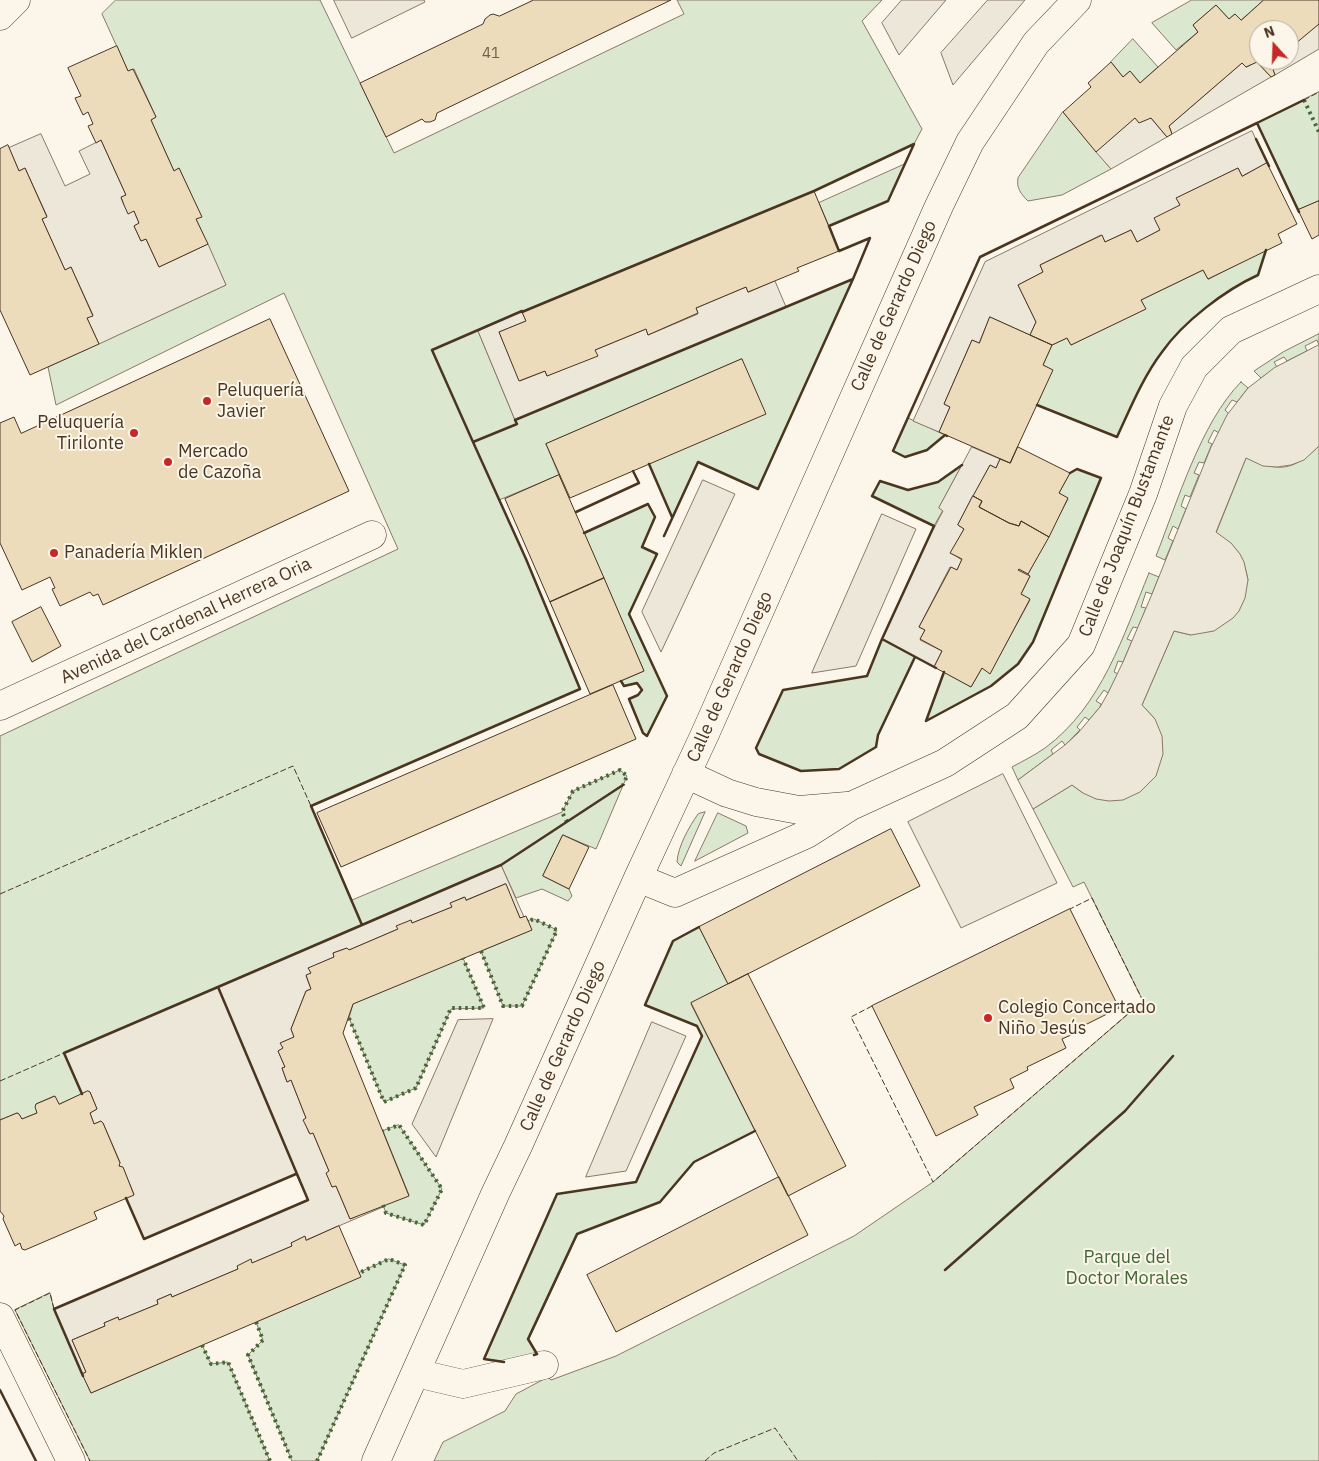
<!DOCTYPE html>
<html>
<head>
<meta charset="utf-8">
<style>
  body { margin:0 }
  #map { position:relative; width:1319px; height:1461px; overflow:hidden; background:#fbf6e9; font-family:"IBM Plex Sans",sans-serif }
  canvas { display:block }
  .north { position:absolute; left:1249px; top:20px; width:50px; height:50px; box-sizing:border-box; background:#fbf6e9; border:1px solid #b4a999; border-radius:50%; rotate:340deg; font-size:14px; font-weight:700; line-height:20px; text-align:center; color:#4a3520 }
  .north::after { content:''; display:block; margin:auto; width:18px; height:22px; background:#c62828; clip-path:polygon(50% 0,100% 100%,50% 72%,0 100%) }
</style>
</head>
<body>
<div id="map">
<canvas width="1319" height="1461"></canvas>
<div class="north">N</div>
</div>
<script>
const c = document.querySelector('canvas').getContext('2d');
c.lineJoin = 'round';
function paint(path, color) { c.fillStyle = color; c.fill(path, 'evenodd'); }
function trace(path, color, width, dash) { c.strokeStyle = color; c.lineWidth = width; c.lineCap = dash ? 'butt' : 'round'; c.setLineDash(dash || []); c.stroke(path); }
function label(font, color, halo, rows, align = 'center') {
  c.font = font + ' "IBM Plex Sans",sans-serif'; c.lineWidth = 4; c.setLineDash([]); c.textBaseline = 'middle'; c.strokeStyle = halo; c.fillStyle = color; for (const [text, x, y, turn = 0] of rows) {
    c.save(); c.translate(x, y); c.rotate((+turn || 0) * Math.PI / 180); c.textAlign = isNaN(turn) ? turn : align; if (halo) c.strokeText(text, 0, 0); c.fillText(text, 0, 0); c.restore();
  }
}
const green = new Path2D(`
  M 116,0 L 320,0 L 394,153 L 684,14 L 677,0 L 882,0 L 862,21 L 922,129 L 914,144 L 814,191 L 522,312 L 521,311 L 478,331 L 515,420 L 853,279 L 758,489 L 698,462 L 672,517 L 649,464 L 742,359 L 546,444 L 559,475 L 499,500 L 526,559 L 580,689 L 311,806 L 352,900 L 562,812 L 573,791 L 620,770 L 627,776 L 596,849 L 563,835 L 543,876 L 569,889 L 572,896 L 568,901 L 542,889 L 516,898 L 501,865 L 65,1053 L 82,1094 L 59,1104 L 54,1096 L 36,1104 L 37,1113 L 22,1119 L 19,1114 L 17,1113 L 0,1120 L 0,736 L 398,549 L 284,293 L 56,405 L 48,367 L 226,285 L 196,219 L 201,216 L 179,168 L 174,171 L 151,120 L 156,117 L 134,69 L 128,71 L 102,14 Z
  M 1192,0 L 1264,0 L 1241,20 L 1235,14 L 1229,19 L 1216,5 L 1193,25 L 1198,32 L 1176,50 L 1152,23 Z
  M 1133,39 L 1158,67 L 1140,83 L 1130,71 L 1123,77 L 1111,62 Z
  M 1319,92 L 1319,201 L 1298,210 L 1257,123 Z
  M 1063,112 L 1111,169 L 1062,195 L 1028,201 C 1021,194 1016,188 1018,178 Z
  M 905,164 L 888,201 L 829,226 L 819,203 Z
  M 1266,250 L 1258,275 C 1225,290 1183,322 1162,352 C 1143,377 1130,409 1117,437 L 1037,405 L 1052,370 L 1043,365 L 1052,345 L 1067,338 L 1071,345 L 1145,309 L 1141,300 L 1203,270 L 1208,279 Z
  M 1319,334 L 1319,345 L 1317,340 L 1305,346 L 1307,351 L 1287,361 L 1284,357 L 1274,362 L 1277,367 L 1261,378 L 1254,371 L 1283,352 Z
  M 1241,382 L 1248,388 L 1237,402 L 1232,400 L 1225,410 L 1229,414 L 1219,433 L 1214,430 L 1208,442 L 1212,444 L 1204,463 L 1199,462 L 1194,473 L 1199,475 L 1190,497 L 1185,495 L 1181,506 L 1186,509 L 1178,529 L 1173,526 L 1168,538 L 1173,541 L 1165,560 L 1156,556 C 1177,503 1201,422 1241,382 Z
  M 908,418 L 945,435 L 927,450 L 905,457 L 893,451 Z
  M 1319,446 L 1319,1461 L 434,1461 L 443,1442 L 505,1411 L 516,1394 L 548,1377 L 551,1380 L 616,1356 L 854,1236 L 933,1182 L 1143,1001 L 1084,882 L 1073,887 L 1033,809 L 1072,785 L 1083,793 L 1155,719 L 1142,705 L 1174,631 L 1191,635 L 1248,580 C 1243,554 1237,547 1216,533 L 1246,458 C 1256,461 1267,467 1277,467 C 1294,469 1308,456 1319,446 Z
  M 962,465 L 939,508 L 943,510 L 934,526 L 872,496 L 880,481 L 909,490 L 938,482 Z
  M 1077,469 L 1101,478 L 1033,642 L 1018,664 L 991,686 L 926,721 L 944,672 L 971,687 L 982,668 L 990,673 L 1030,600 L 1021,594 L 1030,576 L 1028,574 L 1068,499 L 1059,493 L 1070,473 Z
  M 648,504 L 655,517 L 642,547 L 657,554 L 629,614 L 667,696 L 647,736 L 643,733 L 629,699 L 638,695 L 642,690 L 637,684 L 624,686 L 621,681 L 644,671 L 584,533 Z
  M 1149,573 L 1159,577 L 1152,594 L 1146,592 L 1141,607 L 1146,608 L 1138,628 L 1133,627 L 1127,639 L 1132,641 L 1123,662 L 1118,661 L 1114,672 L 1118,674 L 1108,693 L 1104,690 L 1096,701 L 1101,704 L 1100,707 L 1089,720 L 1085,717 L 1077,727 L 1080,730 L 1065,745 L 1062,741 L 1051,750 L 1053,754 L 1018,780 L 1012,767 C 1023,761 1035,755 1045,748 C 1102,706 1123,636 1149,573 Z
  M 882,639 L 915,657 L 878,735 L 876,747 L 839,769 L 800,771 L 759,754 L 756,748 L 783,690 L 867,676 Z
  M 705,812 L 681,866 L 677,862 C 678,846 689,827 698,814 Z
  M 718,813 L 746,826 L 748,833 L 695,861 Z
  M 534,919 L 557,930 L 522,1006 L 503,1006 L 481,951 L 531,930 L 528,921 Z
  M 699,927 L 728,984 L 691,1004 L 755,1131 L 694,1162 L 660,1202 L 578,1234 L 529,1339 L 537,1354 L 516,1364 L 484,1359 L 557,1194 L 636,1182 L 702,1036 L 697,1026 L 645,1005 L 673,941 Z
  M 463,958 L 484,1008 L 451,1009 L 416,1088 L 384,1102 L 349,1018 L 353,1004 Z
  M 399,1125 L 442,1189 L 424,1225 L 386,1213 L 383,1205 L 409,1195 L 383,1131 Z
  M 389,1259 L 405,1265 L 317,1461 L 292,1461 L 248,1355 L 263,1340 L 256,1322 L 360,1277 L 359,1273 Z
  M 50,1293 L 54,1309 L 91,1393 L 202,1345 L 211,1364 L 228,1362 L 270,1461 L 90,1461 L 15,1310 Z`);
const parking = new Path2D(`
  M 334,0 L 424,0 L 425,2 L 352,38 Z
  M 902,0 L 946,0 L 899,55 L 882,23 Z
  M 988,0 L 1025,0 L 953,85 L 941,53 Z
  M 1319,24 L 1319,49 L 1275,75 L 1271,64 L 1276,60 L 1289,60 L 1289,49 Z
  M 1257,62 L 1271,77 L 1172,134 L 1169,126 L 1242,63 L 1246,67 Z
  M 1135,118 L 1151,118 L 1167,137 L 1111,169 L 1096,152 Z
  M 1252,131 L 1267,163 L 1242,176 L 1238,168 L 1177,198 L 1180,205 L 1160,230 L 1137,242 L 1131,230 L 1105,242 L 1101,235 L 1040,265 L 1043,272 L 1018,285 L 1036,322 L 1030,335 L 990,317 L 979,343 L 972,340 L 944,404 L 950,407 L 939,432 L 913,421 L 985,262 Z
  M 41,134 L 65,186 L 90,174 L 79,151 L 101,140 L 126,195 L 121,198 L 124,205 L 134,211 L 139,223 L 134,226 L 141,241 L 146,239 L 159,267 L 208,244 L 226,285 L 99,344 L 87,318 L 93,315 L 71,267 L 65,270 L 42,219 L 47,216 L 25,168 L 19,171 L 9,148 Z
  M 775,281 L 786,307 L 515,420 L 478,331 L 522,311 L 526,321 L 499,332 L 520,381 L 545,371 L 547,376 L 573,365 L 595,350 L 646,329 L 648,335 L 698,314 L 696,308 L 746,287 L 748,292 Z
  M 1319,345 L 1319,446 L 1304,460 L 1291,465 L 1277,467 L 1263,466 L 1246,458 L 1216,532 L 1231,543 L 1240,554 L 1244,562 L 1248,580 L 1245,598 L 1239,611 L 1233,618 L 1214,631 L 1191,635 L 1174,631 L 1142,705 L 1155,719 L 1162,736 L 1163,754 L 1156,776 L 1140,792 L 1123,800 L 1109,801 L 1096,799 L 1083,793 L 1072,785 L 1033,809 L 1018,780 L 1065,745 L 1078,733 L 1100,707 L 1108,693 L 1123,662 L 1152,594 L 1211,447 L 1227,415 L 1248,388 L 1274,368 Z
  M 972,447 L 1000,459 L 996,468 L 990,465 L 958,525 L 964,529 L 951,553 L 962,560 L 957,570 L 950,567 L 919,627 L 925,630 L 920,640 L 942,651 L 934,667 L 882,639 L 926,543 L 943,511 L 939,508 Z
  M 703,480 L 735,494 L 661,652 L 642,612 Z
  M 882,514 L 916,529 L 856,666 L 812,673 Z
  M 1003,774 L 1057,883 L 961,928 L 908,822 Z
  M 501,865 L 524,917 L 520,918 L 505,884 L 466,900 L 464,897 L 451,903 L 452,907 L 412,923 L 411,920 L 398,929 L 349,950 L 347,948 L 333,953 L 334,957 L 309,968 L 311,973 L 306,976 L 311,989 L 306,991 L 291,1029 L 294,1037 L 281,1043 L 283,1048 L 278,1051 L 285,1067 L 282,1068 L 287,1082 L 291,1080 L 306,1118 L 304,1120 L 309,1133 L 313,1133 L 329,1171 L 332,1187 L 336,1186 L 350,1219 L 383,1205 L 383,1207 L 306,1240 L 304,1237 L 291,1243 L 292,1246 L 252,1263 L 251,1260 L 238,1269 L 172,1297 L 171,1294 L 157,1300 L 158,1304 L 119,1320 L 118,1317 L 104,1323 L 105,1326 L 72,1340 L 86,1372 L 82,1374 L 54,1309 L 308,1200 L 296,1174 L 144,1239 L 126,1198 L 134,1194 L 123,1168 L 119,1166 L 120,1162 L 103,1123 L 101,1121 L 94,1124 L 90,1113 L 97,1109 L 90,1092 L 88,1091 L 82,1094 L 64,1053 Z
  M 493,1019 L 436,1157 L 412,1124 L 458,1020 Z
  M 652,1022 L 686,1036 L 626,1171 L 586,1177 Z`);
const building = new Path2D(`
  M 534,0 L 671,0 L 437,113 L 435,120 L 430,122 L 425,122 L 422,119 L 386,137 L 360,83 L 483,24 L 485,19 L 490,15 L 493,14 L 499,16 Z
  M 1264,0 L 1319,0 L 1319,24 L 1289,49 L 1289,30 L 1259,30 L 1259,60 L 1276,60 L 1271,64 L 1275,75 L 1271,77 L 1257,62 L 1246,67 L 1242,63 L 1169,126 L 1172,134 L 1167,137 L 1151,118 L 1139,123 L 1135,118 L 1096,152 L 1063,112 L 1091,87 L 1088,83 L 1111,62 L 1123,77 L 1130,71 L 1140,83 L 1198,32 L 1193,25 L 1216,5 L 1229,19 L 1235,14 L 1241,20 Z
  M 117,46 L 128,71 L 133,69 L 156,117 L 151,120 L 174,171 L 179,168 L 202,217 L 196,219 L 208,244 L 159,267 L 146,239 L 141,241 L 134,226 L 139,223 L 134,211 L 128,214 L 124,205 L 121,197 L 126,195 L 101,140 L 96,143 L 88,126 L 93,124 L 88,112 L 83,115 L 75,98 L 81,96 L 68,68 Z
  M 8,145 L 19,171 L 25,168 L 47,217 L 42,219 L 65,270 L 71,267 L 93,316 L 87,318 L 99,344 L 30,375 L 0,310 L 0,149 Z
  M 1267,163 L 1297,224 L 1278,234 L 1282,243 L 1208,279 L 1203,270 L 1141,300 L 1146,309 L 1071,345 L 1067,338 L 1052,345 L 1030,335 L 1036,322 L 1018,285 L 1043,272 L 1040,265 L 1102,235 L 1105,242 L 1131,230 L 1137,242 L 1160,230 L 1154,218 L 1180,205 L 1176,198 L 1238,168 L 1242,176 Z
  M 814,191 L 839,251 L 797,268 L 799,271 L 748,292 L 746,287 L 696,308 L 698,313 L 648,335 L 646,329 L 595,350 L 598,356 L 547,376 L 545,371 L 519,381 L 499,332 L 526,321 L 522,312 Z
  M 1319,201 L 1319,235 L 1312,239 L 1298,210 Z
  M 990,317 L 1052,345 L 1043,365 L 1053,370 L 1010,463 L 939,432 L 950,407 L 944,404 L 972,340 L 979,343 Z
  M 270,319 L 349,491 L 103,605 L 98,594 L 93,596 L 90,592 L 60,606 L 52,589 L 55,588 L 50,577 L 22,590 L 0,543 L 0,423 L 14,417 L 21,433 Z
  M 742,359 L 766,414 L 570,498 L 546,444 Z
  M 1018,447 L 1070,473 L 1059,493 L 1068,498 L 1049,537 L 1021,521 L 1019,526 L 1009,523 L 979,507 L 982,501 L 973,496 L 990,465 L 996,468 L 1000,459 L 1010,463 Z
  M 559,475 L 604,578 L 550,602 L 505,499 Z
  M 973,496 L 982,501 L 979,507 L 1009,523 L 1019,526 L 1021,521 L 1049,537 L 1028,574 L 1019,569 L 1018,570 L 1030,576 L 1021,594 L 1030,599 L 990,674 L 982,668 L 971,687 L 934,667 L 942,651 L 920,639 L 925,630 L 919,627 L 951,567 L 957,570 L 962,559 L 950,553 L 964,529 L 958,525 Z
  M 604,578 L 644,671 L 590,694 L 550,602 Z
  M 41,607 L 61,646 L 32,662 L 12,622 Z
  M 613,685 L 636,739 L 341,867 L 317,813 Z
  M 891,829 L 920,886 L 728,984 L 699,927 Z
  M 563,835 L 589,847 L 569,889 L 543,876 Z
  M 506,884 L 520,918 L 526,916 L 532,930 L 353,1004 L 343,1033 L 409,1196 L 350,1219 L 336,1186 L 332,1187 L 326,1173 L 329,1171 L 313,1133 L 310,1134 L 303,1120 L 306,1118 L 291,1080 L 287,1082 L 282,1068 L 285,1067 L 278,1051 L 283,1048 L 280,1043 L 294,1037 L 291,1029 L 306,991 L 311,989 L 306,975 L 311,973 L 308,968 L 334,957 L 333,953 L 347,948 L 349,950 L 398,929 L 396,926 L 411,920 L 412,923 L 452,907 L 450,903 L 465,897 L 466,900 Z
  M 1070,909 L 1119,1008 L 1079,1028 L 1080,1031 L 1062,1039 L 1066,1048 L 1027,1067 L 1028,1070 L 1010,1079 L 1014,1088 L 974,1107 L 978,1115 L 936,1136 L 872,1006 Z
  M 748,974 L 846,1166 L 788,1196 L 691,1003 Z
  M 88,1091 L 90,1092 L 97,1109 L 90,1113 L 94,1124 L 101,1121 L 103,1123 L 120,1163 L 119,1166 L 123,1167 L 134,1195 L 94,1212 L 97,1219 L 25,1250 L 22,1249 L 20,1243 L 15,1246 L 3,1219 L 4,1216 L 0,1211 L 0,1120 L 17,1113 L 19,1114 L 22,1119 L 37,1113 L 35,1107 L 36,1104 L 55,1096 L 59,1104 Z
  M 779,1177 L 808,1235 L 616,1332 L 587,1275 Z
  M 339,1226 L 361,1277 L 91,1393 L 82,1374 L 86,1372 L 72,1340 L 105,1326 L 104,1323 L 118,1317 L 119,1320 L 158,1304 L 157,1300 L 171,1294 L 172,1297 L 238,1269 L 237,1266 L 251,1259 L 252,1263 L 292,1246 L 291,1243 L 305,1236 L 306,1240 Z`);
const minor = new Path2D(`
  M 0,706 L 372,535
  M 686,774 L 727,793 L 756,802 L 799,810 L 847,806
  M 638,878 L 675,893 L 807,834 L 851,806 L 945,763 L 1017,716 L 1081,645 L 1143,494 L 1173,406 L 1194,367 L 1231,330 L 1319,289
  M 0,1317 L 71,1461
  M 416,1373 L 463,1384 L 544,1365
  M 376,1461 L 496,1192 L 518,1146 L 638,878 L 705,734 L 939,206 L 970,142 L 1036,43 L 1077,0`);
const major = new Path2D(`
  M 0,16 L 16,0`);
const hedge = new Path2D(`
  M 1304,100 L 1319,132
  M 567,822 L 562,812 L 573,791 L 620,770 L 627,776 L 623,785
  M 481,951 L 503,1006 L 522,1006 L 557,930 L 534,919 L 528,921
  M 349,1018 L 384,1102 L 416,1088 L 451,1008 L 484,1008 L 463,958
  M 383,1205 L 386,1213 L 424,1225 L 442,1189 L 399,1125 L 383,1131
  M 256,1322 L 263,1340 L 248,1355 L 292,1461
  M 202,1345 L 211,1364 L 228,1362 L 270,1461
  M 317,1461 L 405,1265 L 389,1259 L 359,1273`);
const fence = new Path2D(`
  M 1304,100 L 1319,92
  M 0,894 L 293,766 L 311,806
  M 872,1006 L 851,1017 L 933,1182 L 1143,1001 L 1092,898 L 1070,909
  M 0,1081 L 64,1053
  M 54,1309 L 50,1293 L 15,1310 L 90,1461
  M 705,1461 L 714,1453 L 775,1428 L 798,1461`);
const wall = new Path2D(`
  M 1256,139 L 1269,166
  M 914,144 L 888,201 L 829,226 L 839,251 L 870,238 L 853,279 L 515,420 L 517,424 L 473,442 L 432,350 L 522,311 L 522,312 L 814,191 Z
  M 1299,212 L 1257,123 L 1304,100
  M 1037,405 L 1117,437 C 1130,409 1143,377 1162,352 C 1183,322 1225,290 1258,275 L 1266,250
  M 947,436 L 945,435 L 927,450 L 905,457 L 893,451 L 980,257 L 1257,123
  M 473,442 L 526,559 L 580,689 L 311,806 L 362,925 L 501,865 L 623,785
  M 649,464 L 672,517
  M 576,512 L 639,483 L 633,471
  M 584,533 L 648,504 L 655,517 L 642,547 L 657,554 L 629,614 L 667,696 L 647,736 L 643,733 L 629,699 L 638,695 L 642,690 L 637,683 L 624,686 L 621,681
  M 664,536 L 698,462 L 758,489 L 853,279
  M 882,639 L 867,676 L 783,690 L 756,748 L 759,754 L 801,771 L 839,769 L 876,747 L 878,735 L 915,657
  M 936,668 L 882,639 L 934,526 L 872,496 L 880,481 L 908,490 L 938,482 L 962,465
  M 944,672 L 926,721 L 991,686 L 1018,664 L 1033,642 L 1101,478 L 1077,469 L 1070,473
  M 82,1094 L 64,1053 L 218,987
  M 126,1198 L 144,1239 L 296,1174
  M 945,1270 L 1125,1111 L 1173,1056
  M 534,1355 L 537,1354 L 528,1339 L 577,1234 L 660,1202 L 694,1162 L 755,1131
  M 504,1362 L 484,1359 L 557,1194 L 636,1182 L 702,1036 L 697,1026 L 645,1005 L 673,941 L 699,927
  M 83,1376 L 54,1309 L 308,1200 L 218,987 L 362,925
  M 0,1390 L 36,1461`);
const markers = [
  [207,401,5,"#c62828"],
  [134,433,5,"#c62828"],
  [168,462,5,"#c62828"],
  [54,553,5,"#c62828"],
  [988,1018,5,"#c62828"]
];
const numberNames = [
  ["41",491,54]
];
const streetNames = [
  ["Calle de Gerardo Diego",894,306,-66],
  ["Calle de Joaquín Bustamante",1127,526,-69],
  ["Avenida del Cardenal Herrera Oria",186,621,-25],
  ["Calle de Gerardo Diego",730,677,-66],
  ["Calle de Gerardo Diego",563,1046,-66]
];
const poiNames = [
  ["Peluquería",217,391],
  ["Javier",217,412],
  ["Peluquería",124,423,"right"],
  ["Tirilonte",124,444,"right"],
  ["Mercado",178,452],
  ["de Cazoña",178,473],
  ["Panadería Miklen",64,553],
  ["Colegio Concertado",998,1008],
  ["Niño Jesús",998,1029]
];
const parkNames = [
  ["Parque del",1127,1258],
  ["Doctor Morales",1127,1279]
];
paint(green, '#dce7d0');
trace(green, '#887966', 1);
paint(parking, '#ede7d9');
trace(parking, '#887966', 1);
paint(building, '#ecdcbc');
trace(building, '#4a3520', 1);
trace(minor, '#4a3520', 29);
trace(major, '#4a3520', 29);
trace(minor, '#fbf6e9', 28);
trace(major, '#fbf6e9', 28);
trace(hedge, '#436837', 4, [2.5, 4]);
trace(fence, '#4a3520', 1, [6, 2.5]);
trace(wall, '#4a3520', 2.5);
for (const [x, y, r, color] of markers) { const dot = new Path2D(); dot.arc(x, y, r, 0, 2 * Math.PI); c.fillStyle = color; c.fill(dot); trace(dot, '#fbf6e9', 2); }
label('15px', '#725f47', null, numberNames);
label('18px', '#4a3520', '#fbf6e9', streetNames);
label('18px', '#4a3520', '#fbf6e9', poiNames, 'left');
label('18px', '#436837', '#fbf6e9', parkNames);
</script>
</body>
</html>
